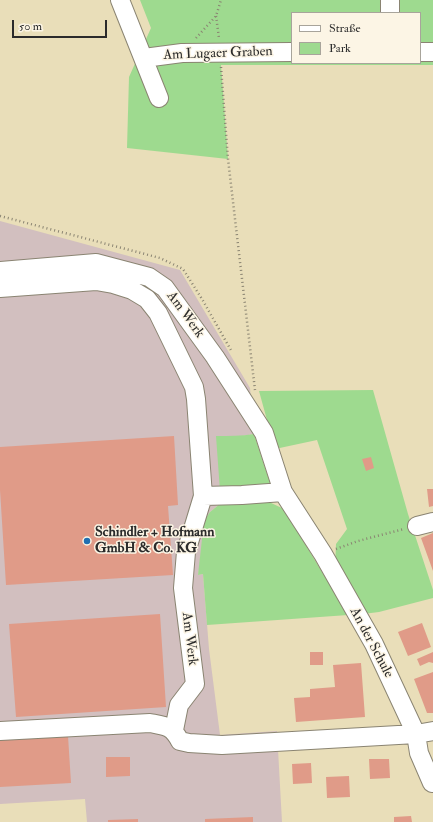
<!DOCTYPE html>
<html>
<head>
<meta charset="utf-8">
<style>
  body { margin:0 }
  #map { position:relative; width:433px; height:822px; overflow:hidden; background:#e9deb9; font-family:"IM FELL Double Pica",serif }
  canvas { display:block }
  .legend { position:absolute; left:291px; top:12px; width:130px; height:52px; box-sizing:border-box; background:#fcf5e5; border:1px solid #a8a49b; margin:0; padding:5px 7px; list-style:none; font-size:12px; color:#2b2b2b }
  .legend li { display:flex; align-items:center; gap:8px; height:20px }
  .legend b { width:20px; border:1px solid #a8a49b }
  .scale { position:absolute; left:12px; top:20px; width:95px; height:18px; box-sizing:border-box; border:2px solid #2b2b2b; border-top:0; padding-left:5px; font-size:12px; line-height:14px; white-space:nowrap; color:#2b2b2b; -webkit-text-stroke:3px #fcf5e5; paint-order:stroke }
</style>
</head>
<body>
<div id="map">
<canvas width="433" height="822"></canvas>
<ul class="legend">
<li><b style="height:5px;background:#fff"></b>Straße</li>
<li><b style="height:11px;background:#9eda8f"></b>Park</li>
</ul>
<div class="scale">50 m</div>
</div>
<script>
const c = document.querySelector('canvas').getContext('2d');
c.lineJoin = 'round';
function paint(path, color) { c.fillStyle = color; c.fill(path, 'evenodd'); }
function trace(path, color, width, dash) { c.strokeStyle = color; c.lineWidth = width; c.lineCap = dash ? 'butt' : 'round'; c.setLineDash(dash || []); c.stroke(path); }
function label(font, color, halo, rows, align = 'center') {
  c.font = font + ' "IM FELL Double Pica",serif'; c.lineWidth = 3; c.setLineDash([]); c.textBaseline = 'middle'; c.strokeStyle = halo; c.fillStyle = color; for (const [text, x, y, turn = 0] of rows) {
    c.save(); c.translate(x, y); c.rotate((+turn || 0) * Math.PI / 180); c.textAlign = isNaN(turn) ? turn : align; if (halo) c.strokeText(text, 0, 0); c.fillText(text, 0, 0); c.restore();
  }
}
const industrial = new Path2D(`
  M 0,221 L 180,270 L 250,388 L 254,434 L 237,437 L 221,503 L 210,512 L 198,575 L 203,574 L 209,649 L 220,735 L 277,731 L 282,822 L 87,822 L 85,799 L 0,804 Z`);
const green = new Path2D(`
  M 140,0 L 433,0 L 433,65 L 221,65 L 228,159 L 127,148 L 129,77 L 151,28 ZM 292,13 L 420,13 L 420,63 L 292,63 Z
  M 373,390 L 408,514 L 433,590 L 433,598 L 379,612 L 363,614 L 335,568 L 336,544 L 347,529 L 317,440 L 275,449 L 259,391 Z
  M 254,434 L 270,483 L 267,487 L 220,491 L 216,436 C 229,436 241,436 254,434 Z
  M 269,502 L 284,509 L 348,615 L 207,625 L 203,574 L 198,575 L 204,521 L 210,512 L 221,503 Z`);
const building = new Path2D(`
  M 174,436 L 178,505 L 168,506 L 173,575 L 6,585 L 0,490 L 0,447 Z
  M 371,457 L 374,468 L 366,471 L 362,459 Z
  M 427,489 L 433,489 L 433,506 L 429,507 Z
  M 433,533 L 433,571 L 421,538 Z
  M 160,614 L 166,707 L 16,717 L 9,624 Z
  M 422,623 L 431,647 L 408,656 L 398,632 Z
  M 310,652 L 323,652 L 323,665 L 310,665 Z
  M 433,652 L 433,663 L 429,662 L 420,666 L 417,659 Z
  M 361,663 L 365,717 L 296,722 L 294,698 L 310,697 L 310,689 L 335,687 L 333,665 Z
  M 433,672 L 433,713 L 427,713 L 414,679 Z
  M 68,736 L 71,783 L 0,787 L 0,740 Z
  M 106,757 L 130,757 L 130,776 L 106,777 Z
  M 369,759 L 389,759 L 390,778 L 370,779 Z
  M 311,763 L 312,783 L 293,784 L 292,764 Z
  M 349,776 L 350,797 L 327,798 L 326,777 Z
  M 411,816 L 412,822 L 394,822 L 394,817 Z
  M 253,817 L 253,822 L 205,822 L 205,819 Z
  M 138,819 L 138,822 L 108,822 L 108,820 Z`);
const path = new Path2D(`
  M 216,16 L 219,38
  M 196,38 L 216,16 L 221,0
  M 221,67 L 228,159 L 255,390
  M 0,216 L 160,258 L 183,269 L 202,299 L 232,352
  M 336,549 L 358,541 L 404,529`);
const minor = new Path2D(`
  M 120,0 L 159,98
  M 390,13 L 390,0
  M 420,52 L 433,52
  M 144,58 L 182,53 L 292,52
  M 0,271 L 96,263 L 149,277 L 165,288 L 215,357 L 264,433 L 283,492 L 323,554 L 374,644 L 416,734 L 419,753 L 432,783
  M 0,288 L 96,281 L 113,284 L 132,290 L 147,299 L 158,313 L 194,387 L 196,399 L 203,496 L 186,552 L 183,588 L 195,684 L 179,705 L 174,730
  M 203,496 L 242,495 L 283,492
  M 417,526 L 433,522
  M 0,731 L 150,723 C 166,726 172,726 180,741 L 189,743 L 222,745 L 416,734 L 433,731`);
const markers = [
  [87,541,4,"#1f6fb2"]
];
const streetNames = [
  ["Am Lugaer Graben",218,54,-2],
  ["Am Werk",185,315,54],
  ["Am Werk",189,639,83],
  ["An der Schule",371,643,62]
];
const poiNames = [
  ["Schindler + Hofmann",95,533],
  ["GmbH & Co. KG",95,549]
];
paint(industrial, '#d2bfbf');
paint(green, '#9eda8f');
paint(building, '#e09b88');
trace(minor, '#8a8472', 20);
trace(path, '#8a8472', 2.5, [1, 3]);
trace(minor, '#fff', 18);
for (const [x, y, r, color] of markers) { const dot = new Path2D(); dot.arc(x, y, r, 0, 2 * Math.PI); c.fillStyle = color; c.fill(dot); trace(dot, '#fcf5e5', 1.5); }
label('14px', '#2b2b2b', '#fcf5e5', streetNames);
label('bold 14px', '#2b2b2b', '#fcf5e5', poiNames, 'left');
</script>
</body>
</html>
